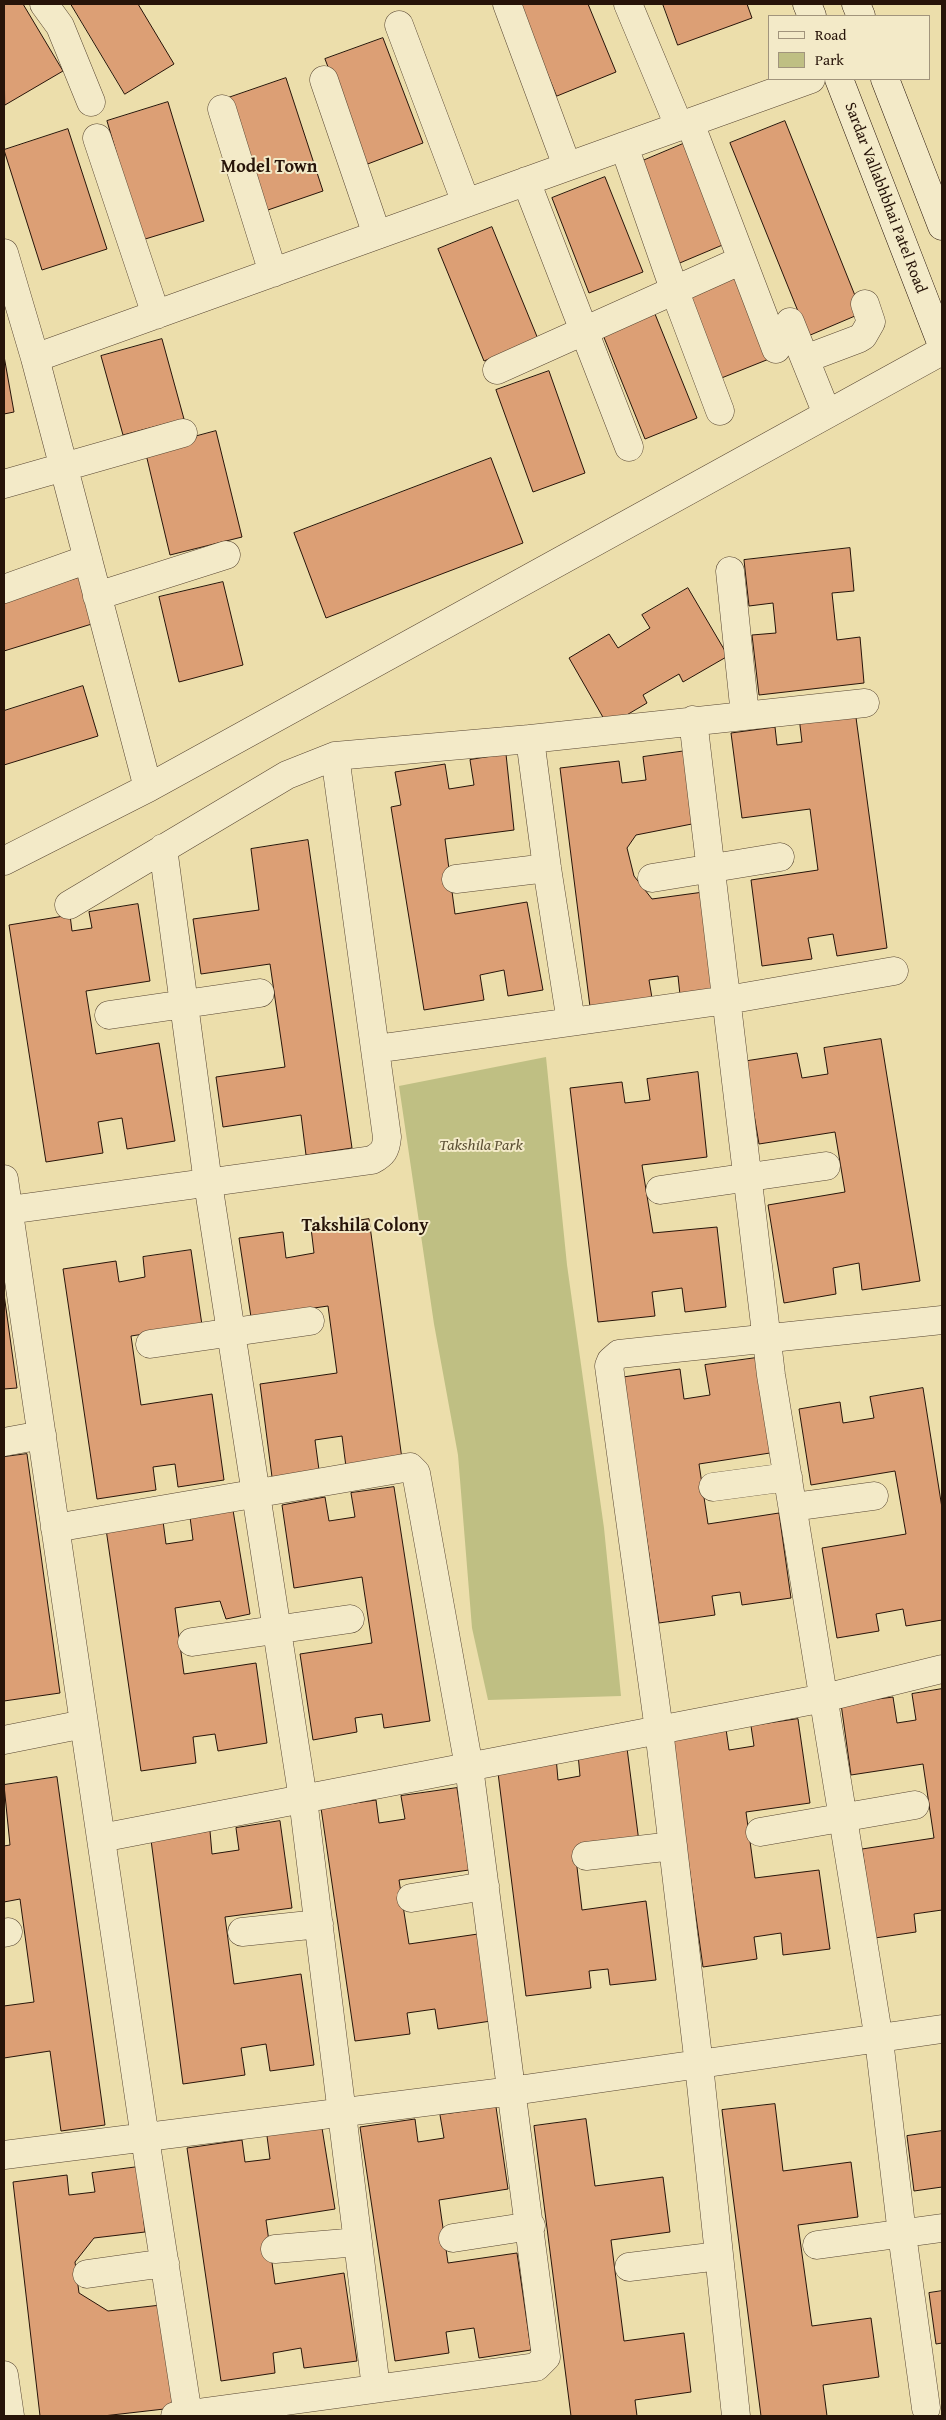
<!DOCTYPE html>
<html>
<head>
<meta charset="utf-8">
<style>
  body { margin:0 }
  #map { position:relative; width:946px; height:2420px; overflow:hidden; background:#ecdeab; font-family:"Gentium Book Plus",serif }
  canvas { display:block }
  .frame { position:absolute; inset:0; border:5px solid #271409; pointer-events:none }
  .legend { position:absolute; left:768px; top:15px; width:162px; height:65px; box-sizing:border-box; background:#f3eac8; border:1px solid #a1947c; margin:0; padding:6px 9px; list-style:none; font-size:15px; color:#271409 }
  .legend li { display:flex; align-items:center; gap:10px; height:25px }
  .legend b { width:25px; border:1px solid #a1947c }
</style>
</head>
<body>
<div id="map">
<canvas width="946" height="2420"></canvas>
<div class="frame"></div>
<ul class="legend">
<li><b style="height:6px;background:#f3eac8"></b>Road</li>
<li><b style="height:14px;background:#bfbf83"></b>Park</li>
</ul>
</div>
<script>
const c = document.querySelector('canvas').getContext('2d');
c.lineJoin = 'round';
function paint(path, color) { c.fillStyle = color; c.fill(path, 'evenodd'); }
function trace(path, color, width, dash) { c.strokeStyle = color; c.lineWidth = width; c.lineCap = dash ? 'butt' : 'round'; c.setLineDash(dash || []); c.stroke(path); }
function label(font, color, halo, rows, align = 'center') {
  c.font = font + ' "Gentium Book Plus",serif'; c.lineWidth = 4; c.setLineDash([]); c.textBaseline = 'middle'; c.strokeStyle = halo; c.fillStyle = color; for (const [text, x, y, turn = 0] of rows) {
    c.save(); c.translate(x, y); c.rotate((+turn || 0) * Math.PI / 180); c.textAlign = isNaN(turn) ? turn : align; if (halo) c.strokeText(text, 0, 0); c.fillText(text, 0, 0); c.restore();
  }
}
const green = new Path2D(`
  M 546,1057 L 567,1265 L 604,1528 L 621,1696 L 488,1700 L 472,1628 L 458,1455 L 434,1324 L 399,1086 Z`);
const building = new Path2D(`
  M 4,4 L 23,4 L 63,71 L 5,105 Z
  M 71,4 L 138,4 L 174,64 L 125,94 Z
  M 519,4 L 588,4 L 616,72 L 557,96 Z
  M 663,4 L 747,4 L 752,18 L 678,45 Z
  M 383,38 L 423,143 L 365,165 L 325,59 Z
  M 286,78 L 323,191 L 265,211 L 228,98 Z
  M 168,102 L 204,221 L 142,240 L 107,121 Z
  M 785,121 L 862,313 L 808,336 L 730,143 Z
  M 68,129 L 107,249 L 42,270 L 4,150 Z
  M 690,141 L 732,241 L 675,265 L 633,165 Z
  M 605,177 L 643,272 L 589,293 L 552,198 Z
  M 492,227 L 538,339 L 484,361 L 438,249 Z
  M 741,274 L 774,357 L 714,381 L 681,299 Z
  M 655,314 L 697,418 L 645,439 L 603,335 Z
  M 162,339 L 184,419 L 123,435 L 101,356 Z
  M 4,356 L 14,412 L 4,414 Z
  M 549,371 L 585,473 L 533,492 L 496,390 Z
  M 216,431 L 242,537 L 170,555 L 145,450 Z
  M 491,458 L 523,543 L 326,618 L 294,533 Z
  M 850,548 L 854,591 L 832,593 L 837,640 L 860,637 L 864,683 L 759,695 L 752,635 L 776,633 L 773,603 L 749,606 L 744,560 Z
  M 81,577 L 95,623 L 4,651 L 4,601 Z
  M 223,582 L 243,665 L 179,682 L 159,597 Z
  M 688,588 L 728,656 L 683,682 L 679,674 L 643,695 L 647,703 L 608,726 L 569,658 L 609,634 L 618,648 L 650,628 L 642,615 Z
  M 83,686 L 98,736 L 4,765 L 4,711 Z
  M 855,710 L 887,948 L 837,956 L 833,934 L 808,938 L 812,959 L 762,966 L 751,880 L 818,870 L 810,809 L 742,818 L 731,733 L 775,727 L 777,745 L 802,742 L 799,717 Z
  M 693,750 L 702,822 L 636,835 L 627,848 L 634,876 L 652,899 L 711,891 L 724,989 L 680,995 L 678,976 L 649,980 L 652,998 L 590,1007 L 560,768 L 619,761 L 622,783 L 646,780 L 643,757 Z
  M 506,754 L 514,830 L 445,839 L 455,914 L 527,902 L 543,990 L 508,996 L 504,970 L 480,975 L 484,1000 L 424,1010 L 391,807 L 401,805 L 395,772 L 445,764 L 449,789 L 474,785 L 470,760 Z
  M 308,840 L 352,1148 L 306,1155 L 301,1115 L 223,1127 L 216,1077 L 285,1067 L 270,964 L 201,974 L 193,919 L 259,910 L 251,849 Z
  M 138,904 L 150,981 L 86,991 L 96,1054 L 159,1043 L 175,1141 L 127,1149 L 122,1118 L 98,1122 L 103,1153 L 46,1162 L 9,925 L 70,915 L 72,931 L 92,928 L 89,912 Z
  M 881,1039 L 920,1281 L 862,1290 L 859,1263 L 833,1268 L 836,1294 L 784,1303 L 768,1205 L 845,1192 L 835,1132 L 759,1144 L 745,1061 L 797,1053 L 802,1078 L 828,1074 L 824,1048 Z
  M 698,1072 L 707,1157 L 642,1165 L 653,1233 L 717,1227 L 726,1307 L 685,1312 L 682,1288 L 652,1292 L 655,1316 L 598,1322 L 570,1088 L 622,1082 L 625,1103 L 650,1100 L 647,1079 Z
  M 369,1219 L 402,1459 L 346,1467 L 342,1436 L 315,1440 L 319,1470 L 272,1477 L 260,1384 L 337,1373 L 328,1306 L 251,1317 L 239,1238 L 283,1232 L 286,1258 L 314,1253 L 311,1228 Z
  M 191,1250 L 202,1325 L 131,1336 L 141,1405 L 212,1394 L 224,1480 L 178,1487 L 175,1464 L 153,1467 L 156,1490 L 97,1499 L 63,1269 L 116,1261 L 119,1282 L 145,1277 L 143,1257 Z
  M 4,1294 L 17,1388 L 4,1389 Z
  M 756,1358 L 770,1453 L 699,1464 L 708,1524 L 779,1513 L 791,1598 L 742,1605 L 740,1592 L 712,1596 L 715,1615 L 659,1623 L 623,1377 L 680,1369 L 684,1399 L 710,1395 L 705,1365 Z
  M 923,1388 L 942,1508 L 942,1620 L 906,1626 L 903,1609 L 876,1614 L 879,1631 L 837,1638 L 822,1548 L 906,1534 L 895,1471 L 811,1485 L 799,1409 L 840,1402 L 843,1423 L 874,1418 L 870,1397 Z
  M 27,1454 L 60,1693 L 4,1701 L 4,1457 Z
  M 394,1487 L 430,1721 L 384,1728 L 382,1714 L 355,1718 L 357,1732 L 313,1740 L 300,1654 L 372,1643 L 362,1577 L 294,1588 L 282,1505 L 325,1497 L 329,1521 L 355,1517 L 351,1493 Z
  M 233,1510 L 250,1614 L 226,1619 L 220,1601 L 175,1608 L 184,1674 L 256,1663 L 267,1743 L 218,1751 L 215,1734 L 193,1737 L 196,1763 L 141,1771 L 106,1529 L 163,1521 L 166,1544 L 193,1540 L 190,1517 Z
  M 942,1689 L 942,1910 L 914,1914 L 916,1932 L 875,1938 L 862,1849 L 934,1838 L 923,1764 L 851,1775 L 841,1704 L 893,1697 L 897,1723 L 916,1720 L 912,1694 Z
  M 798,1719 L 810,1803 L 746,1812 L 755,1878 L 819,1870 L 830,1949 L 783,1955 L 781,1933 L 754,1937 L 757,1959 L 703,1967 L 671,1738 L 726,1729 L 729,1750 L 754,1746 L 751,1726 Z
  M 627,1748 L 639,1842 L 575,1850 L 582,1910 L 646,1901 L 656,1980 L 610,1985 L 608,1969 L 589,1971 L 591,1988 L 526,1996 L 497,1765 L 556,1757 L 558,1780 L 580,1776 L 578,1754 Z
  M 57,1777 L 105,2125 L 61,2131 L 50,2051 L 4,2058 L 4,2006 L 34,2002 L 20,1899 L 4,1902 L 4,1846 L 10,1845 L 4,1785 Z
  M 457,1788 L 469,1870 L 399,1880 L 409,1944 L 478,1934 L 491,2021 L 438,2029 L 435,2009 L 407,2013 L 410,2034 L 355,2041 L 321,1808 L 376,1800 L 379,1823 L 405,1819 L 401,1796 Z
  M 280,1821 L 292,1908 L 225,1917 L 234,1984 L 301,1974 L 314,2065 L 270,2071 L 266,2044 L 241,2048 L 245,2075 L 183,2084 L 151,1840 L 210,1831 L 212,1854 L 239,1850 L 236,1828 Z
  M 775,2104 L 783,2171 L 851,2162 L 858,2217 L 798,2225 L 812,2326 L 871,2318 L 879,2377 L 823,2385 L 827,2416 L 761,2416 L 722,2110 Z
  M 496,2107 L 508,2189 L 439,2200 L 448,2263 L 517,2253 L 531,2350 L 479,2358 L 474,2328 L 446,2332 L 449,2353 L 395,2361 L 360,2127 L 415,2119 L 418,2142 L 444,2138 L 440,2115 Z
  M 586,2119 L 595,2186 L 663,2177 L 670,2232 L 611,2240 L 624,2341 L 684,2333 L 691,2392 L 635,2400 L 637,2416 L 571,2416 L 534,2126 Z
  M 322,2128 L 335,2209 L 266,2220 L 275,2284 L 344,2273 L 357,2361 L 304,2368 L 301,2348 L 273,2353 L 275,2373 L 221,2381 L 187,2148 L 242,2140 L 245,2162 L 270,2159 L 267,2136 Z
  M 942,2131 L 942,2187 L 914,2191 L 907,2136 Z
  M 138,2167 L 145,2232 L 94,2238 L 75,2262 L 79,2293 L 108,2311 L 161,2305 L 173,2408 L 103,2416 L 40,2416 L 13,2182 L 67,2175 L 69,2195 L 95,2192 L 92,2173 Z
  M 942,2291 L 942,2343 L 936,2344 L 929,2293 Z`);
const street = new Path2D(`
  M 44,4 L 60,26 L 91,102
  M 507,4 L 567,166
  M 628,4 L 679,126
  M 399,25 L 466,203
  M 324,80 L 377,235
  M 222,109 L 273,273
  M 690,123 L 776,349
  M 97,138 L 156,315
  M 624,146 L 674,289 L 720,411
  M 526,181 L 629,447
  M 4,253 L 35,358
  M 790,322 L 827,414
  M 805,359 L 858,339 L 863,336 L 871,322 L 865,304
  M 497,370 L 742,260
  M 4,484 L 183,433
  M 730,571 L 745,715
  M 4,589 L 88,559
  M 97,596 L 226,555
  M 693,720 L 771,1375 L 879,2040 L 902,2234 L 926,2408
  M 530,739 L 547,868 L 571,1022 L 727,1000 L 894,971
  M 148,788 L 35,358 L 811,79
  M 163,848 L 208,1183 L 303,1799 L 376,2388
  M 4,861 L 148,788 L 942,351
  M 652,878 L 780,857
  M 456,879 L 547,868
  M 69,905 L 287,775 L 335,756 L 530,739 L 865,703
  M 109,1015 L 260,993
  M 375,1049 L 571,1022
  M 4,1179 L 145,2138 L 188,2415
  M 660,1190 L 826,1166
  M 9,1210 L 372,1160 C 383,1154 386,1150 387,1137 L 335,756
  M 150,1344 L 310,1321
  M 4,1442 L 42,1435
  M 713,1487 L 788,1477
  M 793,1507 L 874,1496
  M 55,1528 L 410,1467 L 416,1473 L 469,1767 L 546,2357 L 536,2367 L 175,2416
  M 192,1642 L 350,1619
  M 4,1740 L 84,1724
  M 760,1832 L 915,1805
  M 101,1838 L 824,1698 L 942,1669
  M 586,1856 L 673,1846
  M 411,1898 L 485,1886
  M 242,1932 L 319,1924
  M 4,1933 L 8,1932
  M 4,2155 L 512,2091 L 942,2029
  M 453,2238 L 531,2226
  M 817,2245 L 942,2228
  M 275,2249 L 358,2242
  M 629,2267 L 719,2256
  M 87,2274 L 165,2263
  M 4,2375 L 10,2416
  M 736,2416 L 699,2065 L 659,1730 L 609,1366 L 611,1361 L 619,1354 L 942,1320`);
const secondary = new Path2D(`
  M 807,4 L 812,16
  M 856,4 L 861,16
  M 839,79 L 942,345
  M 885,79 L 942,226`);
const streetNames = [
  ["Sardar Vallabhbhai Patel Road",885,198,69]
];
const parkNames = [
  ["Takshila Park",481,1146]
];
const neighbourhoodNames = [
  ["Model Town",269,167],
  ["Takshila Colony",365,1226]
];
paint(green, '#bfbf83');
paint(building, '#dc9f75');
trace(building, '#271409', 1);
trace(street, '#584632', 29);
trace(secondary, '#271409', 29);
trace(street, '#f3eac8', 28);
trace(secondary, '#f3eac8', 28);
label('16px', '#271409', '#f3eac8', streetNames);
label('italic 16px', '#5c5034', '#f3eac8', parkNames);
label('bold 18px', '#271409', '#f3eac8', neighbourhoodNames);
</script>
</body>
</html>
